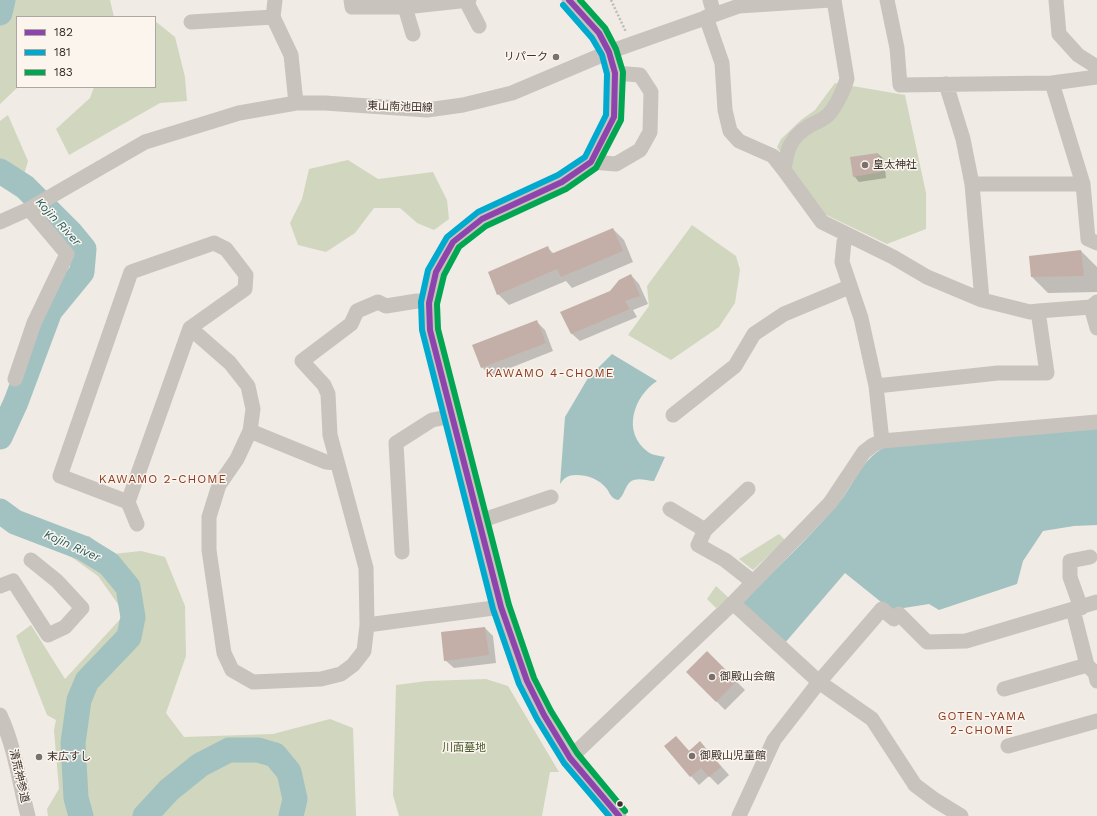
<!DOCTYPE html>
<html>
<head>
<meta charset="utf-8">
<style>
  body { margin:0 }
  #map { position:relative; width:1097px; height:816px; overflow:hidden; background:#f0ebe5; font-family:"Work Sans",sans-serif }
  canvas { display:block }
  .legend { position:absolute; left:16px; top:16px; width:140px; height:72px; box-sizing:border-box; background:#fbf5ee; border:1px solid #aea6a0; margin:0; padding:5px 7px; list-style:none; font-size:12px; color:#3b302b }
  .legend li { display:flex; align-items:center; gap:8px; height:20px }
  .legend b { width:20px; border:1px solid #aea6a0 }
</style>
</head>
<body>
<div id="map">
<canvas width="1097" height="816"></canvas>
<ul class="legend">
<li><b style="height:5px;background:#8e44ad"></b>182</li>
<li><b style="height:5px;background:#00a9ce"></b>181</li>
<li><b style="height:5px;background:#00a651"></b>183</li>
</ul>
</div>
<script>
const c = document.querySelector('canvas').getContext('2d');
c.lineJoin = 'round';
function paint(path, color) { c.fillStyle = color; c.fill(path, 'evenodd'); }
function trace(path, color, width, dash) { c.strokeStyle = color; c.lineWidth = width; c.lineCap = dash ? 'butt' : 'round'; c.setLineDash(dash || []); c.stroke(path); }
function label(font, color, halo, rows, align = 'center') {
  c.font = font + ' "Work Sans","Noto Sans JP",sans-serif'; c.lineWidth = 3; c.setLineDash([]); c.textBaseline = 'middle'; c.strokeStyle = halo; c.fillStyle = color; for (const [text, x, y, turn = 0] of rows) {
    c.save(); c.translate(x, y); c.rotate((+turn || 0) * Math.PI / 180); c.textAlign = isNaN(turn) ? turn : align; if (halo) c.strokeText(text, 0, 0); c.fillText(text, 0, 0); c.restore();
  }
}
const green = new Path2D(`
  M 0,0 L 110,0 L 114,17 L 17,17 L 18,87 L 0,104 Z
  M 155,21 L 175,37 L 185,77 L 187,101 L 160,103 L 69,155 L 56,129 L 90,98 L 94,87 L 155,87 Z
  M 835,83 L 905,95 L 926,193 L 926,229 L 887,244 L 820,212 L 777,147 L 781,139 L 801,120 L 815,110 Z
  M 8,115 L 28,161 L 22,181 L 0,178 L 0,121 Z
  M 348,160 L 378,179 L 433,172 L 447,200 L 449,219 L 434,230 L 417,223 L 400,208 L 374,208 L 355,233 L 326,252 L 298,245 L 290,223 L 302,199 L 309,169 Z
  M 692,225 L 736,256 L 740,270 L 735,303 L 719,327 L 671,360 L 628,335 L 649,306 L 647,286 Z
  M 779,534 L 785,540 L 753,570 L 739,559 Z
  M 89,536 L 113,554 L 141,551 L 165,557 L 185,606 L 186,656 L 166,713 L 184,737 L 273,734 L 330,719 L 353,728 L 356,816 L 48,816 L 47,809 L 59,789 L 54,730 L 56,720 L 47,715 L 16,636 L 31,625 L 65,679 L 125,614 L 98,576 L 70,556 L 76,538 Z
  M 716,586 L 729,598 L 716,608 L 707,599 Z
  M 486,679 L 508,686 L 559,772 L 550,772 L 542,816 L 399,816 L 393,795 L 396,685 L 427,681 Z`);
const water = new Path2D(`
  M 612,354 L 657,381 C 634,396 621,432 648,452 C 652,455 660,456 665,457 L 654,481 C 648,481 640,478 634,480 C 625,482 625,496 618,500 C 612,499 610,494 607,489 C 599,479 588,475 576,475 C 568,475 564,478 560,484 L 565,417 L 588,378 Z
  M 1097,427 L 1097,525 L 1074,526 L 1043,531 L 1023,561 L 1017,584 L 939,610 L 929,604 L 891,610 L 845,573 L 784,644 L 741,603 C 774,571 807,540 837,505 C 854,486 861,459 885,447 Z`);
const shadow = new Path2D(`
  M 878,154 L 884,159 L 886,178 L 859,182 L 854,176 L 851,158 Z
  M 613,229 L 624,240 L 633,262 L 572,288 L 566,281 L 509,305 L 498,294 L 548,248 L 554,254 Z
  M 1081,251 L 1097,267 L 1097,292 L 1048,293 L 1032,277 L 1030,257 Z
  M 631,275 L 639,284 L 648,304 L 633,310 L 637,317 L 580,341 L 571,333 L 611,292 Z
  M 536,321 L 545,330 L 553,351 L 490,376 L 482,367 Z
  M 485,628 L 493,636 L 496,663 L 454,668 L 445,660 Z
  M 707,652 L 745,690 L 725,710 L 687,672 Z
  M 676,737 L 689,751 L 700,742 L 729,775 L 718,785 L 709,776 L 699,785 L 665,747 Z`);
const river = new Path2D(`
  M 0,13 L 3,0
  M 0,171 L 25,187 L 70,232 L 84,249 L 82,272 L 50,311 L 16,402 L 0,437
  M 0,511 L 15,522 L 83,548 L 109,564 L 128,587 L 133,617 L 129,637 L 87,681 L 79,700 L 73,743 L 76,798 L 81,816
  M 145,816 L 169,790 L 200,765 L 229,750 L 258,750 L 275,755 L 289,772 L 295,799 L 291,816`);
const building = new Path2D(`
  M 878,153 L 881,172 L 853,177 L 850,157 Z
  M 613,228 L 623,251 L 561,277 L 557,269 L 497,295 L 488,272 L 548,246 L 551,254 Z
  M 1081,250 L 1084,276 L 1031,277 L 1029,256 Z
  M 631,274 L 640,296 L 625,301 L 630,309 L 571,334 L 560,312 L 610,291 L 619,280 Z
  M 537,320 L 546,343 L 481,368 L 472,345 Z
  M 485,627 L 489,655 L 444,661 L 441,632 Z
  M 707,651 L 737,681 L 716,702 L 686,672 Z
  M 676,736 L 689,751 L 700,741 L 721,767 L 709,777 L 701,768 L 690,777 L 664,746 Z`);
const path = new Path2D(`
  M 611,0 L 626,32`);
const minor = new Path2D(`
  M 275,0 L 273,17 L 291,55 L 296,103
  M 351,0 L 352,7 L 405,7 L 469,0
  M 569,0 L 599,33 L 609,52 L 615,73 L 614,117 L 591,162 L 562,182 L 482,219 L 453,242 L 436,272 L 429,303 L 430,330 L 501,607 L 527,681 L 544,715 L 570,758 L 619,816
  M 710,0 L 714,14
  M 834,0 L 847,79 C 844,89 836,107 828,115 C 823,120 815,123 809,126 C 790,138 787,149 784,170 L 822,222 L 893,257 L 927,277 L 982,300 L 1030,312 L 1038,311
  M 887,0 L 897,48 L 900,85 L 1052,83 L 1097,77
  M 1056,0 L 1059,34 L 1078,55 L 1097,67
  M 466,1 L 479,26
  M 405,7 L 413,34
  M 706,17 L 722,63 L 725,110 L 730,131 L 739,141 L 773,156 L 784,170
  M 191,22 L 273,17
  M 1052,83 L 1083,184 L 1088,239 L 1097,243
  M 946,84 L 963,139 L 972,184 L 982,300
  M 591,162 L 616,164 L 640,150 L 650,132 L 651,92 L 640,75 L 615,73
  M 972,184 L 1083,184
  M 0,222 L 29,209 L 145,142 L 239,113 L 296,103 L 325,103 L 427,110 L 463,105 L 512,93 L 609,52 L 739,6 L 831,0
  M 1091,307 L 1097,328
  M 190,328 L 245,289 L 246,275 L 226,249 L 214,243 L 131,272 L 60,476 L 128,502 L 190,328 L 230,363 L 248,386 L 253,409 L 250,431 L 237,459 L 219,485 L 209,517 L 209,550 L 224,653 L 232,670 L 253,682 L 321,679 L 341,674 L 353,665 L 364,651 L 367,625 L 366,568 L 330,435 L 328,394 L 324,385 L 302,361 L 351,324 L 357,311 L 378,302 L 386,306 L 417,301 L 429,303
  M 15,379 L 34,323 L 67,254 L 29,209
  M 876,386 L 998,373 L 1047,373 L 1038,311 L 1091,307 L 1097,302
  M 673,415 L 735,366 L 754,334 L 784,314 L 849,287
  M 250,431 L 326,462 L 337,463
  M 882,441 L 1097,422
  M 748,489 L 705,530 L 698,545 L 725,560 L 753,582
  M 128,502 L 137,524
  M 670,509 L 705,530
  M 480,521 L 551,497
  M 402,552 L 396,443 L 432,420 L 453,416
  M 0,586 L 13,581 L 48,635 L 65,627 L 82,608 L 57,581 L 31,560
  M 733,603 L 819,682 L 872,719 L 915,785 L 935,800 L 961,816
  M 1081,608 L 1070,577 L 1070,561 L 1090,557
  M 1073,610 L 1087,665 L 1095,673 L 1097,681
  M 367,625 L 501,607
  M 1004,689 L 1087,665
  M 0,715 C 15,747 19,782 28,816
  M 1008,746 L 1097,721
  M 570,758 L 733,603 L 830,503 L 864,452 L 873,445 L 882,441 L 876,386 L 861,318 L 842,262 L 844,242 L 849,237
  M 739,816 L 774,740 L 819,682 L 882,609 L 894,619 L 899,614 L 927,642 L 966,641 L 1097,602`);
const bus1 = new Path2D(`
  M 569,0 L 599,33 L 609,52 L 615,73 L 614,117 L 591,162 L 562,182 L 482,219 L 453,242 L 436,272 L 429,303 L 430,330 L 501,607 L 527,681 L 544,715 L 570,758 L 619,816`);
const bus2 = new Path2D(`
  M 563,5 L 592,38 L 602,55 L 607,74 L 606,115 L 585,157 L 558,175 L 478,212 L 447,237 L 428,270 L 421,302 L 422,330 L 493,609 L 519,684 L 537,719 L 564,763 L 609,816`);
const bus3 = new Path2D(`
  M 580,0 L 605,28 L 616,49 L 623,72 L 621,120 L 596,168 L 566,189 L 486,226 L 459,247 L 444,275 L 437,304 L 438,329 L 509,605 L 534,678 L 551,711 L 577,753 L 625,811`);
const markers = [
  [556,57,4,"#7a716c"],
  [865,165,4,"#7a716c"],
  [712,677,4,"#7a716c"],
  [692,756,4,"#7a716c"],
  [39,757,4,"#7a716c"],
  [620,804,3.5,"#3b302b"]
];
const poiNames = [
  ["リパーク",548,57,"right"],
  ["皇太神社",873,165],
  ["御殿山会館",720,677],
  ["御殿山児童館",700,756],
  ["末広すし",47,757]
];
const streetNames = [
  ["東山南池田線",400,107,2],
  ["清荒神参道",19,776,77]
];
const parkNames = [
  ["川面墓地",464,748]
];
const waterNames = [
  ["Kojin River",58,222,47],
  ["Kojin River",72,546,24]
];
const neighbourhoodNames = [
  ["KAWAMO 4-CHOME",550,373],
  ["KAWAMO 2-CHOME",163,479],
  ["GOTEN-YAMA",982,716],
  ["2-CHOME",982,730]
];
paint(green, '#d1d6bf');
paint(water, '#a1c2c1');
paint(shadow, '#0003');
trace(river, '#a1c2c1', 25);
paint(building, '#c3afa7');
trace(path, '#c2bbb6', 2.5, [2, 2]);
trace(minor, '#c9c3be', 15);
trace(bus1, '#8e44ad', 6);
trace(bus2, '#00a9ce', 6);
trace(bus3, '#00a651', 6);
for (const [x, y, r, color] of markers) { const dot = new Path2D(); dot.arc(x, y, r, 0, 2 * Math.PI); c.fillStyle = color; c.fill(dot); trace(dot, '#fbf5ee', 1.5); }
label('11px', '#3b302b', '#fbf5ee', poiNames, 'left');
label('11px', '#3b302b', '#fbf5ee', streetNames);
label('11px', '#4a5a2e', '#fbf5ee', parkNames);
label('italic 12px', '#1f5a5e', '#fbf5ee', waterNames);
c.letterSpacing = '1px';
label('12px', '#8c3b22', '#fbf5ee', neighbourhoodNames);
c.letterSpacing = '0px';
</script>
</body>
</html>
